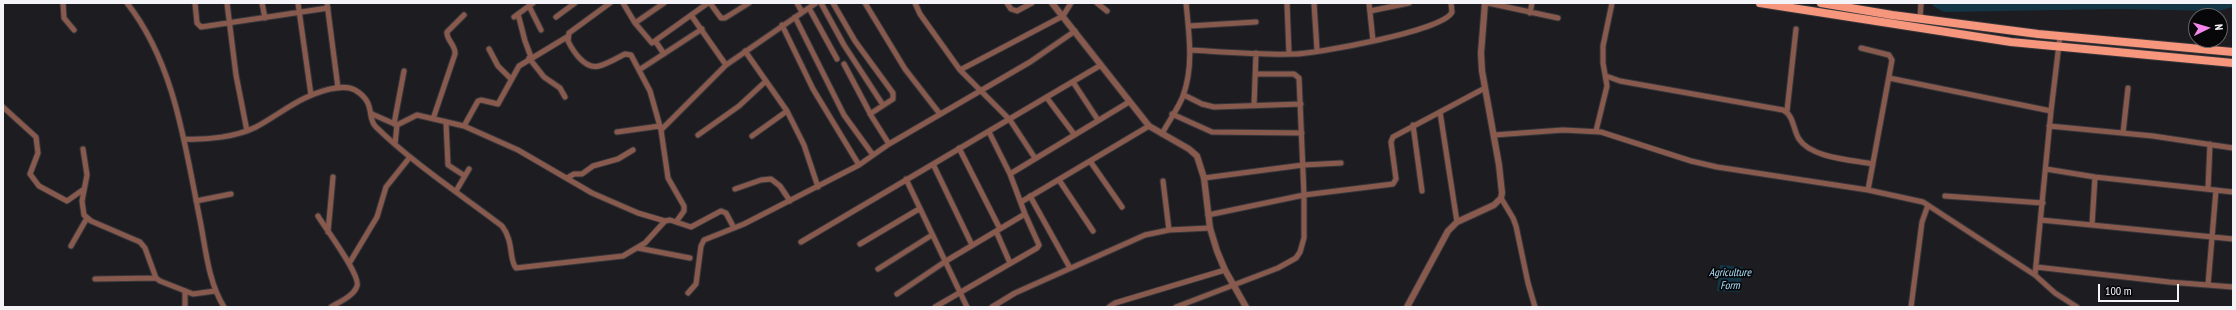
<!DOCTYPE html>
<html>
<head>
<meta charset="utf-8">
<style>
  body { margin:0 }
  #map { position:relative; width:2236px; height:310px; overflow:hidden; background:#1d1c21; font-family:"PT Sans Narrow",sans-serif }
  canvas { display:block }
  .frame { position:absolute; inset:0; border:4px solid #f4f3f7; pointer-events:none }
  .north { position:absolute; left:2188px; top:8px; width:40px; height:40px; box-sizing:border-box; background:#070709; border:1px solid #666568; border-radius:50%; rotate:85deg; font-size:11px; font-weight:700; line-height:16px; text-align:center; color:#f4f3f7 }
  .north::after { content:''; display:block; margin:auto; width:14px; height:18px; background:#f688ed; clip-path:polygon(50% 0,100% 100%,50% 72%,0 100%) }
  .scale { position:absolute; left:2098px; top:284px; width:81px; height:18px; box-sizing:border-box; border:2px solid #f4f3f7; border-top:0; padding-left:5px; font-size:12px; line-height:14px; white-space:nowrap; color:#f4f3f7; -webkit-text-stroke:3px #070709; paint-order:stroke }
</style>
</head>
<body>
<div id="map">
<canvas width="2236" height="310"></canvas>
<div class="frame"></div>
<div class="north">N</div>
<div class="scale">100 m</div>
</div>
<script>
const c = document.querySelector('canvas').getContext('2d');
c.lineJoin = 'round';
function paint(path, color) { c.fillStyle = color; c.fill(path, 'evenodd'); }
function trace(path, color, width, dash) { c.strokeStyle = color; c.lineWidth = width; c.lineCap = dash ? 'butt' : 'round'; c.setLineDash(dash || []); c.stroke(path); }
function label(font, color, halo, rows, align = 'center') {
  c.font = font + ' "PT Sans Narrow",sans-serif'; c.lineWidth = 3.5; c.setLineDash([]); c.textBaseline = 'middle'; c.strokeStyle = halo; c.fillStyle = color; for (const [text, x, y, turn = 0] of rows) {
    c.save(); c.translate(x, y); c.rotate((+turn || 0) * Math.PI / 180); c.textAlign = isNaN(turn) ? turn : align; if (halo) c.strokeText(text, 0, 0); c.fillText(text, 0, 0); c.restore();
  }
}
const water = new Path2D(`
  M 1933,3 L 2233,3 L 2233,7 L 2218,11 L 2117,9 L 1944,12 L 1933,6 Z
  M 1720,265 L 1743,267 L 1740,292 L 1717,291 Z`);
const minor = new Path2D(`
  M 63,3 L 64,18 L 74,30
  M 127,3 C 175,64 185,146 200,220 C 206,250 208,281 224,307
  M 195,3 L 197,23 L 201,27 L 328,8
  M 227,3 L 236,75 L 247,131
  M 262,3 L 265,18
  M 298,3 L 311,95
  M 327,3 L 338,88
  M 610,3 L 569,33 L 568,41 C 573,51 585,70 599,66 C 607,64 617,58 625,54 L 631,55 L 650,91 L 661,130 L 668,178 L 684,206 L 684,211 L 676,222
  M 623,3 L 635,23 L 652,43 L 708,3
  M 710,3 L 721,18 L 725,18 L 749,3
  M 797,3 L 802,12
  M 821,3 L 844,45 L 883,105
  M 833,3 L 855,41 L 893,93 L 893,99 L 870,114
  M 865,3 L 905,69 L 940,114
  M 915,3 L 920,14 L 960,70 L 1010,120 L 1035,158
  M 1007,3 L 1011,9 L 1017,11 L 1032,3
  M 1097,3 L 1107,11
  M 1287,3 L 1289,54
  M 1314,3 L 1317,50
  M 1369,3 L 1373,41
  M 1488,3 L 1558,18
  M 529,6 L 541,30
  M 809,8 L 837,59
  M 1370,11 L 1409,3
  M 1530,13 L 1532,3
  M 518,14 L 525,41 L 531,57
  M 691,15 L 726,65
  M 514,17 L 533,3
  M 556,17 L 575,3
  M 795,17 L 844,115 L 873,155
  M 1920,19 L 1921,3
  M 635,23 L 664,3
  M 782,25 L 813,89 L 859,165
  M 1189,26 L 1256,22
  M 656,42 L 664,54
  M 1861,48 L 1889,55 L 1892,60 L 1868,190
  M 489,49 L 498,66 L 511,79
  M 1191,50 C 1225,52 1260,55 1295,54 C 1318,53 1444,31 1452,12 L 1451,3
  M 745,51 L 787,111 L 804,145 L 818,187
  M 529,58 L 544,77 L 560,88 L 565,97
  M 844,64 L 872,117 L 889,144
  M 639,70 L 702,29
  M 960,70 L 1063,16 L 1071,3
  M 1606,76 L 1620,81 L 1783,110 C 1794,115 1793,130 1799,139 C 1811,158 1852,160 1873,164
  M 1889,78 L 2051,111
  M 1073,82 L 1098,120
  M 1184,95 L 1202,104 L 1214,107 L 1301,104
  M 1047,98 L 1074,134
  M 1254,106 L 1256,53
  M 3,107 L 36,137 L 38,153 L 30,174 L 39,186 L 67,201 L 84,189
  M 1787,111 L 1796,29
  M 1440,112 L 1457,222
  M 372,114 L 397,125 L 417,115 L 464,126 L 518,150 L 592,193 L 638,213 L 665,221
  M 1172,114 L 1212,132 L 1302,133
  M 433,119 L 455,54 C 456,45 446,40 447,32 L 464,15
  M 446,122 L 448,165 L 465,176
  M 394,124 L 404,71
  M 1413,125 L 1422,191
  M 464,126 L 478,101 L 481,100 L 498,104 L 519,66 L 567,37
  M 2049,126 L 2153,136 L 2233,148
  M 661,130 L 726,65 L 816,3
  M 1596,131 L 1607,86 L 1603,63 L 1603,46 L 1612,3
  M 617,132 L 660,126
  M 2123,133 L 2128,88
  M 1162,134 C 1168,122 1178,109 1183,96 C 1194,66 1189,34 1186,3
  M 698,135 L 739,106 L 766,81
  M 1494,135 L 1563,130 L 1601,132 L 1691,161 L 1717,167 L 1868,190 L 1923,202 L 2035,275 L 2055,293 L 2077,307
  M 752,136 L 787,111
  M 185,139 C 207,140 236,137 256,127 C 273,118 288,106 305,98 C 318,92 342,83 355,90 C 377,103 366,118 376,127 C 414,164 460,194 502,226 C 514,241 509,261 516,268 L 623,256 L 645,243 L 665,221 L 670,220 L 691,227 L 721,211 L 726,213 L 734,228
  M 395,144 L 397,125
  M 959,148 L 1000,229
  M 83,149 L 87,175 L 82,201 L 84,215 L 91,221 L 140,242 L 145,248 L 156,278 L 160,281 L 193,294 L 215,291
  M 1090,161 L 1122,207
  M 933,164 L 972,245
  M 2046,169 L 2095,177 L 2233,192
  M 1010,174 L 1129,102
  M 567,178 L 574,174 L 582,174 L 593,166 L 618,159 L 633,150
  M 1204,178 L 1303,165 L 1341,163
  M 906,179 L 967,307
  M 1059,180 L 1093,231
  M 1163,181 L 1169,230
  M 735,189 L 761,180 L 771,179 L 780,186 L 790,201
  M 2208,189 L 2210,144
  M 456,191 L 469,169
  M 1030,196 L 1070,268
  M 1945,196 L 2043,203
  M 1501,198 L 1513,218 L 1516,226 L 1528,283 L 1535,307
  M 196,201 L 231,194
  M 1021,202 L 1149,126
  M 1208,215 L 1304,195 L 1393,184 L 1396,179 L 1391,142 L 1393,137 L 1485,88
  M 318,216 C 325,228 361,275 357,286 C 354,296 339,302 331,307
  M 2041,220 L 2233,239
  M 2092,225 L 2095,177
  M 996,231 L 1010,263
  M 328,232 L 333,177
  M 801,242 L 1101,65
  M 860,244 L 919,209
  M 71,246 L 87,218
  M 638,248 L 690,258
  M 350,262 L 377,217 L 386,187 L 410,157
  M 2036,267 L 2169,282 L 2233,287
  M 878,269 L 932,235
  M 2035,275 L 2051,111 L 2060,36
  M 95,279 L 156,278
  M 2208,285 L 2216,190
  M 688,293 L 696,284 L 701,246 L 704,240 L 744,224 L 859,165 L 889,144 L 1030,62 L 1075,31
  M 897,294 L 946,261 L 1025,214
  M 185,307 L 185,291
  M 935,307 L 1037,248 L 1039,245 L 1025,214 L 1010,174 L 989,132
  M 992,307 L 1015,293 L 1145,235 L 1169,230 L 1210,228
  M 1109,307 L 1115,303 L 1225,270
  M 1176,307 L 1278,268 L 1296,258 L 1300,252 L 1304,238 L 1304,195 L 1299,78 L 1294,74 L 1256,74
  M 1911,307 L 1922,222 L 1928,205`);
const tertiary = new Path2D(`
  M 1052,3 L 1149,126 L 1189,149 L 1197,156 L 1204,178 L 1210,228 L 1217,251 L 1225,270 L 1246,307
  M 1407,307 L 1448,231 L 1457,222 L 1494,205 L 1501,198 L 1502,193 L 1499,165 L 1482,71 L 1481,53 L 1485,3`);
const primary = new Path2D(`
  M 1760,3 L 2011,42 L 2233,63
  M 1821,3 L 1892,15 L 2038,34 L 2233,52`);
const waterNames = [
  ["Agriculture",1730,273],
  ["Form",1730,286]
];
paint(water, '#123646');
trace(minor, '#37363b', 7);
trace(tertiary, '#37363b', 8);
trace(primary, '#37363b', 10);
trace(minor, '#885a4e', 5);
trace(tertiary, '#885a4e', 6);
trace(primary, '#f6967d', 8);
label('italic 11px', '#ade3ff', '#070709', waterNames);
</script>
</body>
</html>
